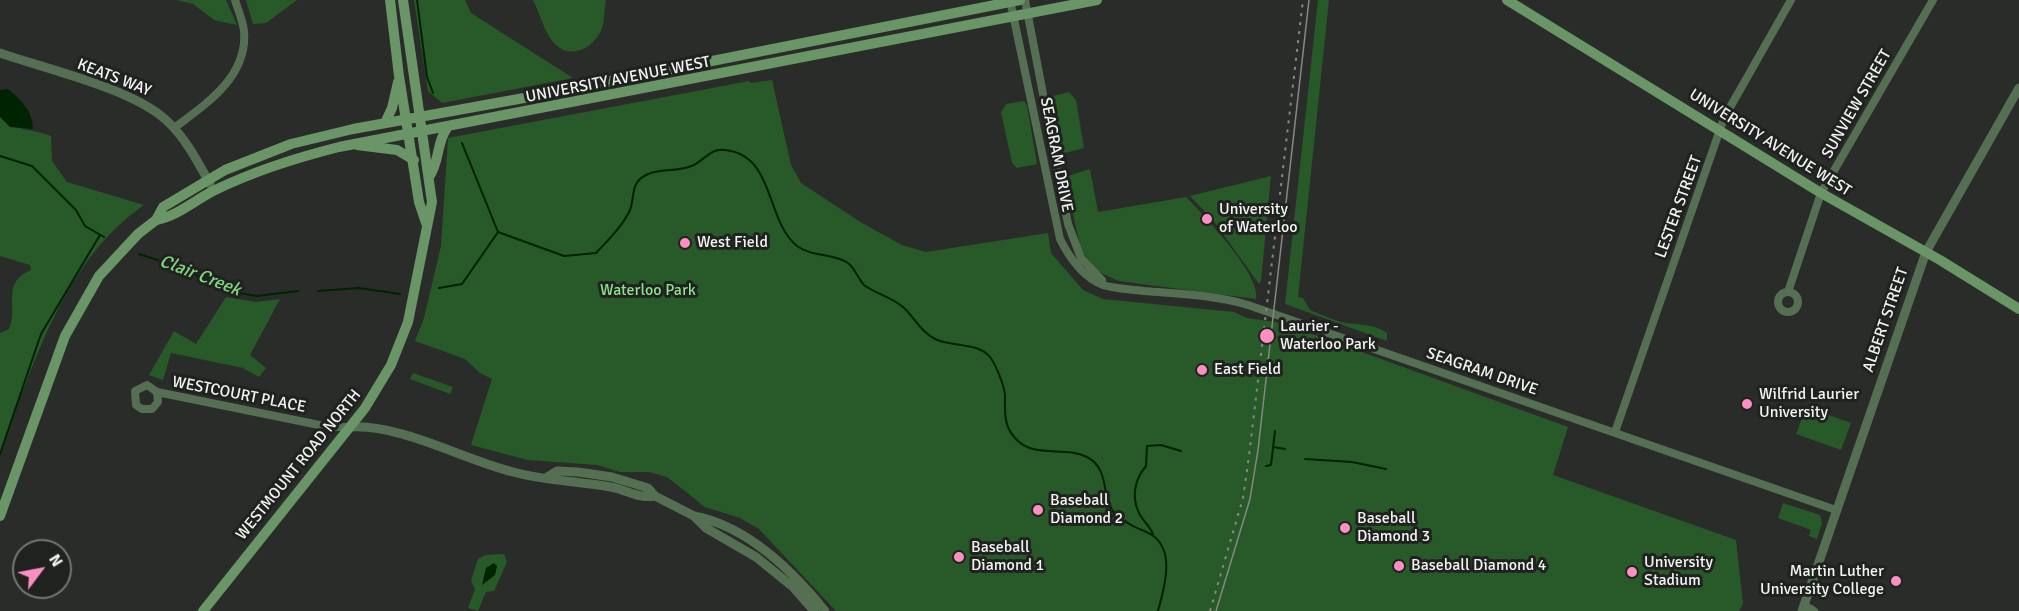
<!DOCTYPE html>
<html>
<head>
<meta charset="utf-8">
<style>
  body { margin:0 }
  #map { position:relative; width:2019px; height:611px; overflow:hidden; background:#2a2c2a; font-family:Signika,sans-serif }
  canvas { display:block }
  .north { position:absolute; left:12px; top:539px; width:60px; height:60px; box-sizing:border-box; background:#202220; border:2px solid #747674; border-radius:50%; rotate:58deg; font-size:16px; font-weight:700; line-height:24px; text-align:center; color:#f2f4f2 }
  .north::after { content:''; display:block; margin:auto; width:21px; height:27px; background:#fc8fc1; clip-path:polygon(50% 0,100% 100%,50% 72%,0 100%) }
</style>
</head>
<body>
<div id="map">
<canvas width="2019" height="611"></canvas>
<div class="north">N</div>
</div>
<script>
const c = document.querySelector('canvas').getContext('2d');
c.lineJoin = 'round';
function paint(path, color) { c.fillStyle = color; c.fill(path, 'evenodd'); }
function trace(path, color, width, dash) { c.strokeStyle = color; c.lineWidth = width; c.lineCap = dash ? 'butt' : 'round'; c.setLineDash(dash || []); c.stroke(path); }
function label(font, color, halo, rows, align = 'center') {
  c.font = font + ' Signika,sans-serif'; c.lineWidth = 6; c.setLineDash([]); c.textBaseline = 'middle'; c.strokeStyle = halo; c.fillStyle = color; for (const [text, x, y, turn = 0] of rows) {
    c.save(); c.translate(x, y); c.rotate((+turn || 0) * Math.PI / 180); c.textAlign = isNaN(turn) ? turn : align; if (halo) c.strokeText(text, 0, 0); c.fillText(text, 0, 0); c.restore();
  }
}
const green = new Path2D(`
  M 177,0 L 226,0 L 237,25 L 214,20 L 193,4 Z
  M 246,0 L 297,0 L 266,23 L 253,24 Z
  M 414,0 L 465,0 L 471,13 L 573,78 L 442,103 L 428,91 Z
  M 533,0 L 606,0 C 604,9 605,20 602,28 C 595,48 570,61 554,43 C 544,32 540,13 533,0 Z
  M 1318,0 L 1329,0 L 1298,297 L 1303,298 L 1310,310 C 1320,314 1331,319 1341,322 C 1357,325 1373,323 1387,333 L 1387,341 L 1285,304 Z
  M 772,80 L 791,165 L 801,183 L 862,223 L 902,245 L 926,252 L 1048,233 L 1051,253 L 1083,290 L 1103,299 L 1234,312 L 1247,318 L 1282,323 L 1568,427 L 1553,475 L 1736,540 L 1743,604 L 1739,611 L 836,611 L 759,529 L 740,518 L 705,507 L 667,477 L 649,472 L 620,472 L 597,465 L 528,460 L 471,445 L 492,379 L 480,373 L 465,359 L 415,341 L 424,318 L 441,246 L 448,138 L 749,81 L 751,83 Z
  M 1069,92 L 1076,100 L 1084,148 L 1061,154 L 1049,97 Z
  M 1024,101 L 1027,105 L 1037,164 L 1017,168 L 1012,163 L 1001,112 L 1006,104 Z
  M 0,117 C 14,131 33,129 51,136 L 52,161 L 67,182 L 144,205 C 63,261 34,364 0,452 L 0,333 L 9,329 C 19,306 0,283 31,270 L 30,265 L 0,256 Z
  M 1090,169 L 1098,212 L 1186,197 C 1202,213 1262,276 1256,299 L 1119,281 L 1105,275 L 1095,269 L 1081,250 L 1066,183 L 1068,176 Z
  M 1271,176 L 1261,281 L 1259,284 L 1213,220 L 1190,196 Z
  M 226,297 L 256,302 L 280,299 L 250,355 L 266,368 L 259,377 L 243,368 L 171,353 L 163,380 L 149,375 L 174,331 L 196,344 Z
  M 413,373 L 453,387 L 450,394 L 410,379 Z
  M 1806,407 L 1851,423 L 1841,450 L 1796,434 Z
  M 1783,503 L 1820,515 L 1822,523 L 1817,539 L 1809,536 L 1811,530 L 1778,518 Z
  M 504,554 L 507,562 L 494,591 L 486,592 L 478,611 L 468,608 L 475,589 L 471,581 L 478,559 L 486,555 Z`);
const water = new Path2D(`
  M 8,89 C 21,100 33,111 33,129 L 10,127 L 0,117 L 0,90 Z
  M 494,563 L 497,566 L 495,575 L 482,585 L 486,568 Z`);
const stream = new Path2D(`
  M 417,0 L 427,77 L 433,93
  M 462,143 L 498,232 L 564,256 L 596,253 C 608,240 622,227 630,210 C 635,197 630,183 646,175 C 661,167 678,173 694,165 C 705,159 711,148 725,150 C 775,155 765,220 797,246 C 812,257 833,253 848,263 C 855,268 858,279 864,285 C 876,294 892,297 903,307 C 915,318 921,332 935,339 C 951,347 978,342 990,357 C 996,365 1004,385 1005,395 C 1005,413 1003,427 1018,441 C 1036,458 1066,446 1087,457 C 1108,468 1102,490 1111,508 C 1115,516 1124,521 1131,525 C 1138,529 1146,531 1152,535 C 1176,551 1164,589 1158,611
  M 0,156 L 32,166 L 76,210 L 85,226 L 104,237
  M 139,254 L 185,269 L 228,291 L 257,296 L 298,291
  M 439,288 L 462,284 L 498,232
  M 318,291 L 359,288 L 400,294
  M 1273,447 L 1285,449
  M 0,454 L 41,334 L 100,235
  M 1305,459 L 1352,462 L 1386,469
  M 1266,466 L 1271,465 L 1275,431
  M 1153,534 C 1149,525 1143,521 1139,513 C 1131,496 1135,479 1146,466 L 1147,446 L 1161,445 L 1181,451`);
const minor = new Path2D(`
  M 1010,0 L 1060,239 C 1069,257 1082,277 1103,285 C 1115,289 1130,289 1144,291 C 1178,294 1215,295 1248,305 L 1836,510
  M 1025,0 L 1068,224 L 1081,258 L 1102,280
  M 174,128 C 206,104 248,77 244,31 C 243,21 238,10 235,0
  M1778 302a10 10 0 1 1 20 0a10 10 0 1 1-20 0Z
  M 1788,292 L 1821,193 L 1933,0
  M 157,392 L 158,402 L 152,409 L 142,409 L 136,405 L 135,391 L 147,385 L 157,392 L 329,427 L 351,427
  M 1615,432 L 1724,118 L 1791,0
  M 1804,605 L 1814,611`);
const tertiary = new Path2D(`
  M 0,53 C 46,69 131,88 166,120 C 185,137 198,162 210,184
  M 351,427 C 401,424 464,460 513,472 C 545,481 578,481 611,487 C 627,490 639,499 655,496
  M 547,477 L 557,471 L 578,472 L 612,477 L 648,488 L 655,496 L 694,516 L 706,528 L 756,557 L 793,587 L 814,611
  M 694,516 C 747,526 792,570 825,611
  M 1802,611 L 1926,252 L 2019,88`);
const secondary = new Path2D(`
  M 390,0 L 399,76 L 419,202 L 426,223
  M 1507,0 L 1821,193 L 1940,260 L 2019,309
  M 385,123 L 392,108 L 398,82
  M 357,145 L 397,150 L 414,160
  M 429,177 C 440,162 436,143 447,128
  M 156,220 C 177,216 194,201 213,191 C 254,171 295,158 339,147 L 1097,0
  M 0,516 L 65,336 L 99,276 L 138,234 L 156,220 L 163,207 L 225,170 L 291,144 L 353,129 L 535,96 L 1020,0
  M 203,611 L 365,408 L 391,365 L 408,322 L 432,202 L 403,0`);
const tram = new Path2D(`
  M 1216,611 L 1250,499 L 1258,450 L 1309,0`);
const rail = new Path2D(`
  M 1210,611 L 1243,498 L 1249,456 L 1303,0`);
const markers = [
  [1207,219,6,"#fc8fc1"],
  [685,243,6,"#fc8fc1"],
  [1267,336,8,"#fc8fc1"],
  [1202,370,6,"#fc8fc1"],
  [1747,404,6,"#fc8fc1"],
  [1038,510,6,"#fc8fc1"],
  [1345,528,6,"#fc8fc1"],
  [959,557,6,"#fc8fc1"],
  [1399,566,6,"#fc8fc1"],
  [1632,572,6,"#fc8fc1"],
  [1896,581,6,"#fc8fc1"]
];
const streetNames = [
  ["KEATS WAY",114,78,21],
  ["UNIVERSITY AVENUE WEST",618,80,-11],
  ["SUNVIEW STREET",1857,104,-60],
  ["UNIVERSITY AVENUE WEST",1770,143,32],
  ["SEAGRAM DRIVE",1056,155,79],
  ["LESTER STREET",1679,207,-70],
  ["ALBERT STREET",1886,320,-71],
  ["SEAGRAM DRIVE",1482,372,19],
  ["WESTCOURT PLACE",239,395,11],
  ["WESTMOUNT ROAD NORTH",299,465,-51]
];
const poiNames = [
  ["University",1219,210],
  ["of Waterloo",1219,228],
  ["West Field",697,243],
  ["Laurier -",1280,327],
  ["Waterloo Park",1280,345],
  ["East Field",1214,370],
  ["Wilfrid Laurier",1759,395],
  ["University",1759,413],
  ["Baseball",1050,501],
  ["Diamond 2",1050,519],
  ["Baseball",1357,519],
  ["Diamond 3",1357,537],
  ["Baseball",971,548],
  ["Diamond 1",971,566],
  ["University",1644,563],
  ["Stadium",1644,581],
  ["Baseball Diamond 4",1411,566],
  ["Martin Luther",1884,572,"right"],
  ["University College",1884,590,"right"]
];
const parkNames = [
  ["Waterloo Park",648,291]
];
const waterNames = [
  ["Clair Creek",200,276,21]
];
paint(green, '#285928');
paint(water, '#002302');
trace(stream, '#002302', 2);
trace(minor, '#546f52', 8);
trace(tertiary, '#546f52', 9);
trace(secondary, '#699567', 10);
trace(tram, '#868886', 1.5);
trace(rail, '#868886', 2, [3, 6]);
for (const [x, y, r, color] of markers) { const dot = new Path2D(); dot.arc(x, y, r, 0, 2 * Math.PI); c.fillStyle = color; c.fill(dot); trace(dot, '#202220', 2); }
label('16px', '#f2f4f2', '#202220', streetNames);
label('16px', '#f2f4f2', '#202220', poiNames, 'left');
label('16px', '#8ae388', '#202220', parkNames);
label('italic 18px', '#80d87e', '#202220', waterNames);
</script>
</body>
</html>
